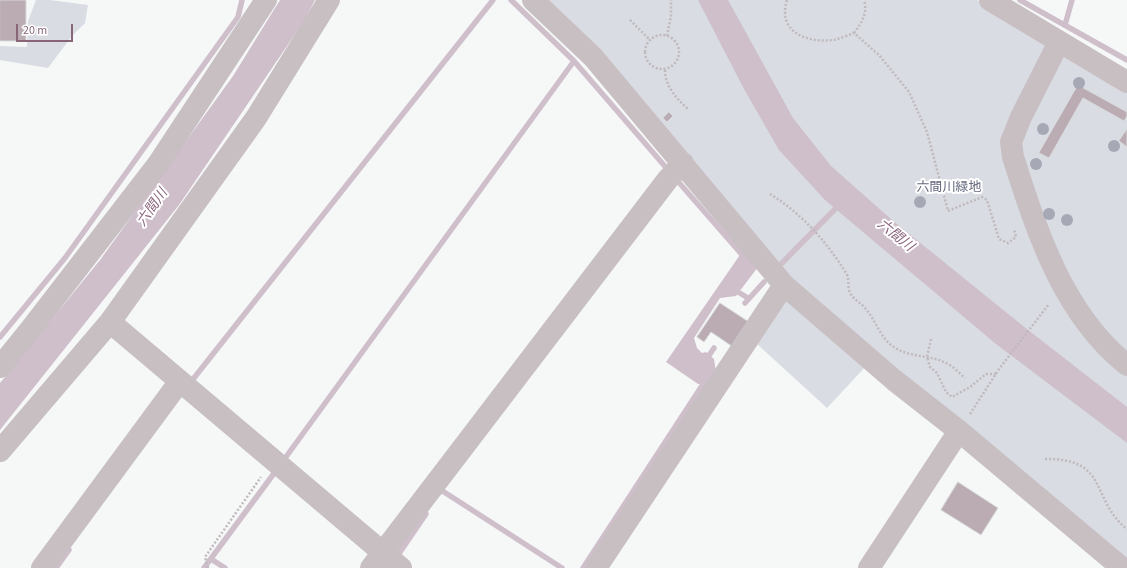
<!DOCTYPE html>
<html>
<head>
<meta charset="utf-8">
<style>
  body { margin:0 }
  #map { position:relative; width:1127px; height:568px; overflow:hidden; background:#f6f8f8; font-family:"Source Sans 3",sans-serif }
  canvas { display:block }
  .scale { position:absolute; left:16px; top:24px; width:57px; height:18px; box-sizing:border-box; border:2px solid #867; border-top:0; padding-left:5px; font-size:12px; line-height:14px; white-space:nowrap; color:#867; -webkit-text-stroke:3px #fff; paint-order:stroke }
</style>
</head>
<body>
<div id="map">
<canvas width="1127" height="568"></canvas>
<div class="scale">20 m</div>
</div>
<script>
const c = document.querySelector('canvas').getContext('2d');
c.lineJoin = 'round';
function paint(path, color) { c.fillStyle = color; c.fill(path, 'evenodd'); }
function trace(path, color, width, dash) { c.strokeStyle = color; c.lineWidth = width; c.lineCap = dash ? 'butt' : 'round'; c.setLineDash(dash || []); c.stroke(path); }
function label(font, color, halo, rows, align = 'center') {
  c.font = font + ' "Source Sans 3","Noto Sans JP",sans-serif'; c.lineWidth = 4; c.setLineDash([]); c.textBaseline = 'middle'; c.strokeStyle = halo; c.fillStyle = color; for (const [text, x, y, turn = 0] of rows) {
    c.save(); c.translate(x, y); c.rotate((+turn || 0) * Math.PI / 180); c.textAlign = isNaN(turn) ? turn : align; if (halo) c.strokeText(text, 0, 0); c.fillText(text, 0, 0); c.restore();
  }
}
const green = new Path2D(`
  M 36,0 L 50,0 L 88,5 L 85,23 L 72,36 L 48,68 L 0,60 L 0,46 L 27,47 L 28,21 Z
  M 544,0 L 977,0 L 1127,91 L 1127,560 L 798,289 Z
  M 784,299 L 868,364 L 827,408 L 756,343 Z`);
const water = new Path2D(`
  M 280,0 L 315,0 L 304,21 L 179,205 L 0,430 L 0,383 L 100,260 L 233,76 Z
  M 698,0 L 728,0 L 793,118 L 831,166 L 892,220 L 1023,326 L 1127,407 L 1127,443 L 996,344 L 825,200 L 779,150 L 744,89 Z
  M 744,249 L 758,267 L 736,296 L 720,298 L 694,338 L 697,348 L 702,353 L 706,352 L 714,359 L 716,372 L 707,384 L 698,384 L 666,362 Z`);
const stream = new Path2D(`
  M 511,0 L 574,61 L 669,171
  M 1020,0 L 1127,60
  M 1065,25 L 1072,0
  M 675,178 L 744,257 L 743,259
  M 782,263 L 839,205
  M 733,289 L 748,298
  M 745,303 L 764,282
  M 0,337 L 65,258 L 238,17 L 242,0
  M 706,360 L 714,348
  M 190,383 L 493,0
  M 283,461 L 574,61
  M 439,493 L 441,490 L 562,568
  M 396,558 L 426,514
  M 211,559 L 225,568
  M 56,568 L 69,550
  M 204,568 L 278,468
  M 583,568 L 707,378`);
const building = new Path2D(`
  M 0,0 L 26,0 L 26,41 L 0,41 Z
  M 1078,85 L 1127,112 L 1127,116 L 1124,121 L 1083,98 L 1049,158 L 1039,153 Z
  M 669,112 L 673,116 L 667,122 L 663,118 Z
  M 1127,129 L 1127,147 L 1119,141 Z
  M 720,303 L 749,322 L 733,347 L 711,332 L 704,342 L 697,337 Z
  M 958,482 L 998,508 L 981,535 L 941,510 Z`);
const path = new Path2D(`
  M 787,0 C 777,32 806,43 833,40 C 840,39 848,35 854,33 L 879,55 L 909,92 L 927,132 L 948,211 L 982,197 L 987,200 L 999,239 L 1008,243 L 1016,237 L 1014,229
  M 630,20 L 650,40
  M 854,33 C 862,22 868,13 864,0
  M645 52a17 17 0 1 1 34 0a17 17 0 1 1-34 0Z
  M 667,36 L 671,16 L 671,0
  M 665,70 C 665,86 676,98 688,109
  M 770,194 C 801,213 827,242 846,273 C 850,278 847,286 850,293 C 854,300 860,302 865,308 C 875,319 879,335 891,345 C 907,358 928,354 946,363 C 953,366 959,373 965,378
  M 931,339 L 927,357 L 930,367 L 937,373 L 946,392 L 952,397 L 970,387 L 986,374 L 996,374
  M 970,414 L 999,369 L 1049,304
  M 1045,459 C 1110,458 1090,500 1127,529
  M 208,568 L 205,557 L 261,477`);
const minor = new Path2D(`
  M 533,0 L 593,57 L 784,285 L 894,380 L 959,431 L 1122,568
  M 990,0 L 1127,82
  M 1059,42 L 1021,117 L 1011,142 L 1013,157 C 1037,232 1063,314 1127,365
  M 110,322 L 401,568
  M 0,367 L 30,330 L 158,164 L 266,0
  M 0,451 L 110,322 L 256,118 L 329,0
  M 42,568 L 180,381
  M 371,568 L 668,179 L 683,163
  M 596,568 L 784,285
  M 869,568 L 959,431`);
const trees = [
  [1079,83],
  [1043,129],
  [1114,146],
  [1036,164],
  [920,202],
  [1049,214],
  [1067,220]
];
const parkNames = [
  ["六間川緑地",949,188]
];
const waterNames = [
  ["六間川",153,208,-55],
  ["六間川",895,236,39]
];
paint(green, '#d9dce2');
paint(water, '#cfbfcb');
trace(stream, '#cfbfcb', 5.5);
paint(building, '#bbacb4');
trace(building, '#d8dada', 1);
trace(path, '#c0b9bd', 2.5, [2, 2]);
trace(minor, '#c8bfc3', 22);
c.fillStyle = '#a6a9b5';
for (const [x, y] of trees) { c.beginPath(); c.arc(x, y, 6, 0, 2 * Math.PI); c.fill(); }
label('13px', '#65697e', '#fff', parkNames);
label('italic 14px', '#8b677f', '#fff', waterNames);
</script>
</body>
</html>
